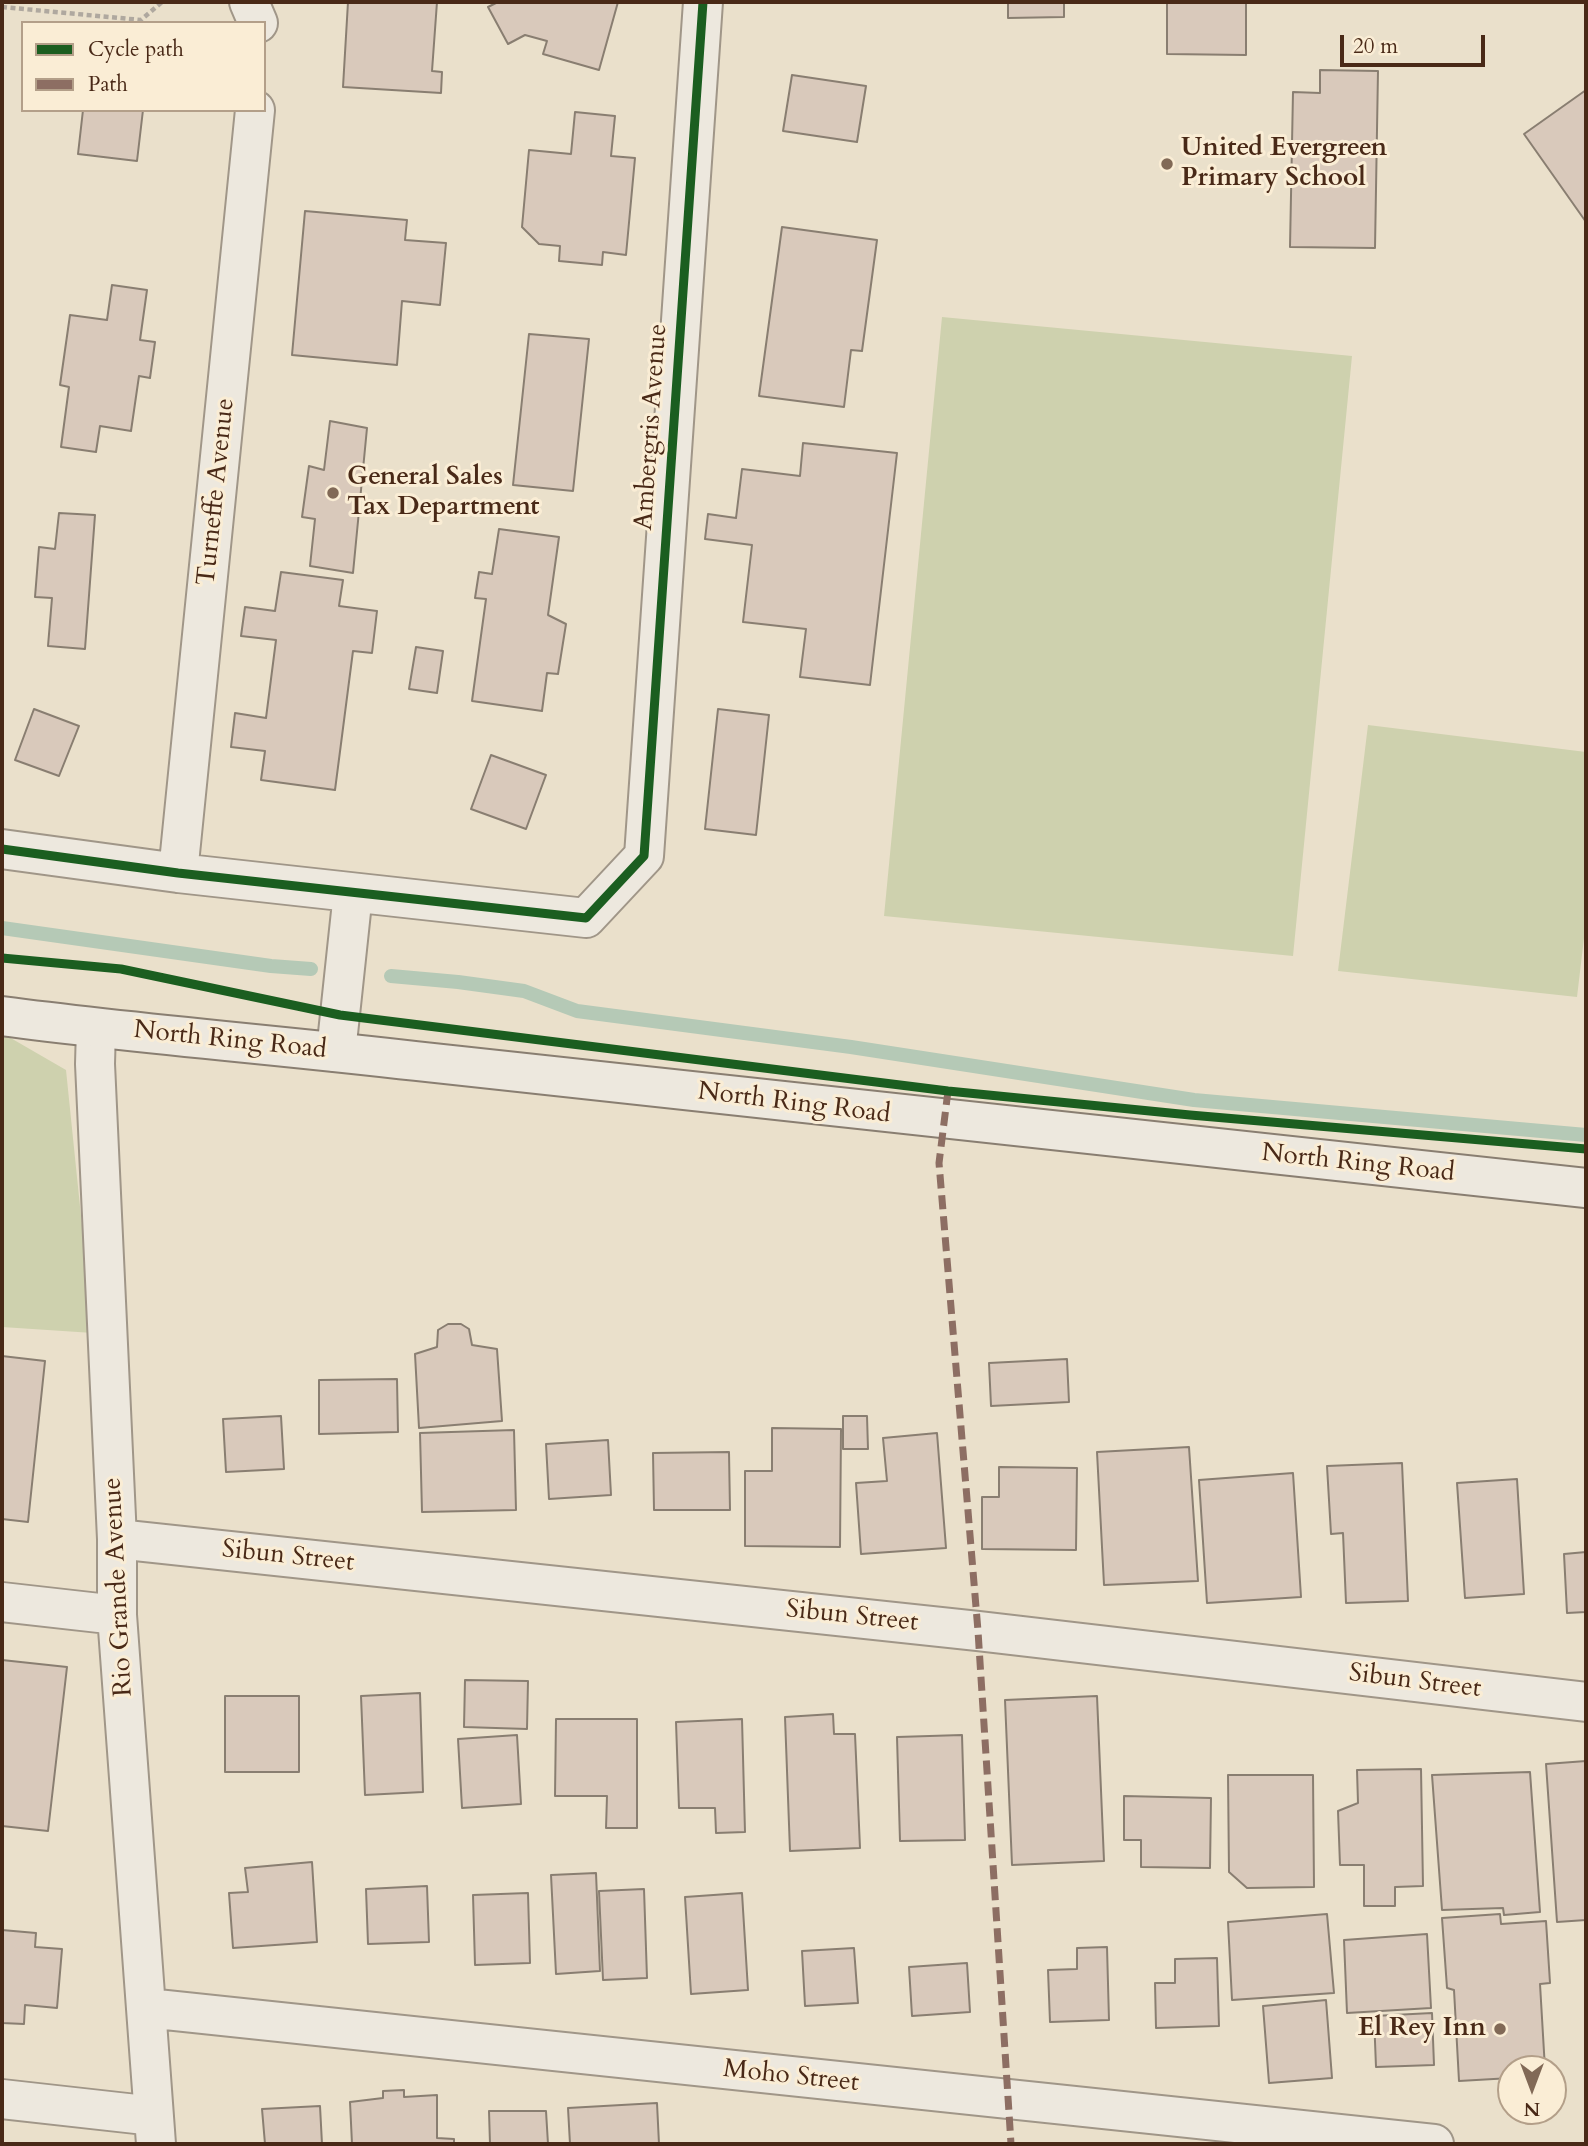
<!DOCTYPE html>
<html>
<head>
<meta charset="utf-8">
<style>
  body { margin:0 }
  #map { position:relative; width:1588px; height:2146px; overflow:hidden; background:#eae0cb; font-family:Cardo,serif }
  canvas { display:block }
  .frame { position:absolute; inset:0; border:4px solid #492917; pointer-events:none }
  .legend { position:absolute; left:21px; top:21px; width:245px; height:91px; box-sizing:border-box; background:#faedd5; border:2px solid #b39f89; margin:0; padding:9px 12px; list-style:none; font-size:21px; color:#492917 }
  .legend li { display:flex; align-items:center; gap:14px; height:35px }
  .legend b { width:35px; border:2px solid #b39f89 }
  .north { position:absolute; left:1497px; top:2055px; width:70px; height:70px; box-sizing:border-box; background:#faedd5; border:2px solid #b39f89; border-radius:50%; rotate:180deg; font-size:19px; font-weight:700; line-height:28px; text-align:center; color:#492917 }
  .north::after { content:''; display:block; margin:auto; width:24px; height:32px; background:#816956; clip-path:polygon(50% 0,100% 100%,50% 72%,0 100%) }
  .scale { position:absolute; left:1340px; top:35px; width:145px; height:32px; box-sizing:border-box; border:4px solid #492917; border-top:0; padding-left:9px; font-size:21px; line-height:24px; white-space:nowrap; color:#492917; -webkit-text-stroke:5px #faedd5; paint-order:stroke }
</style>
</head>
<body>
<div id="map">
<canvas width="1588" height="2146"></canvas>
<div class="frame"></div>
<ul class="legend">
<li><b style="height:9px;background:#1b5e20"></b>Cycle path</li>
<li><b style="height:9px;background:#8d6e63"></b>Path</li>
</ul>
<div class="north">N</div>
<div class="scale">20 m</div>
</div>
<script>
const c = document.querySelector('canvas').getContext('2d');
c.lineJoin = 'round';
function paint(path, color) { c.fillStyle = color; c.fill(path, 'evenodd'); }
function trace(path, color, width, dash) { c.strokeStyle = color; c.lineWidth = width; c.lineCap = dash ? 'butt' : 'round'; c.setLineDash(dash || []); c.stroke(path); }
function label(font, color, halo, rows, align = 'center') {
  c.font = font + ' Cardo,serif'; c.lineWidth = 6; c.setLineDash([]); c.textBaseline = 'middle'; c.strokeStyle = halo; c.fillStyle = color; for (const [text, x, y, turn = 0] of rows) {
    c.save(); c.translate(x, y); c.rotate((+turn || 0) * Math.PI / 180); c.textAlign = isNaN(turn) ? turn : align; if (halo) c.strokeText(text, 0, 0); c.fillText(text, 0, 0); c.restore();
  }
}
const green = new Path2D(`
  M 942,317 L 1352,356 L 1293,956 L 884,916 Z
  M 1368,725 L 1586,752 L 1586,921 L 1577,997 L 1338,971 Z
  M 2,1033 L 66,1070 L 93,1333 L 2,1327 Z`);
const stream = new Path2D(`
  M 2,928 L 271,966 L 311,969
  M 391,976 L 458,982 L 524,991 L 577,1011 L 851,1047 L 1194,1100 L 1586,1135`);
const building = new Path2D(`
  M 348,2 L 437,2 L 432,71 L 442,72 L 441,93 L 343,87 Z
  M 498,2 L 618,2 L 599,70 L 543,54 L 547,41 L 525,35 L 508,44 L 488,7 Z
  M 1008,2 L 1064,2 L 1064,17 L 1008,18 Z
  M 1167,2 L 1246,2 L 1246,55 L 1167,54 Z
  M 1320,70 L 1378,71 L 1375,248 L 1290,247 L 1293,92 L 1320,93 Z
  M 792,75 L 866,86 L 857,142 L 783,131 Z
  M 1586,90 L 1586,222 L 1524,134 Z
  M 83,110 L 143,110 L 137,161 L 78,154 Z
  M 575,112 L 615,116 L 611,156 L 635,158 L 626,255 L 603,252 L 602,265 L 559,261 L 560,246 L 539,244 L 522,227 L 529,150 L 571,154 Z
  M 305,211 L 407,220 L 405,240 L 446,243 L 440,305 L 402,301 L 397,365 L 292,355 Z
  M 782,227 L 877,240 L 862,351 L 851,350 L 844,407 L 759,396 Z
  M 112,285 L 147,290 L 140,340 L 155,342 L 150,378 L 139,376 L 131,431 L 100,426 L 96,452 L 61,447 L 69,387 L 60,385 L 70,315 L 107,320 Z
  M 529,334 L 589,339 L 573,491 L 513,485 Z
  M 330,421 L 367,428 L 353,573 L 310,566 L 315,519 L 302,517 L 309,466 L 324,470 Z
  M 803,443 L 897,453 L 870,685 L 800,677 L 806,629 L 743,622 L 752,545 L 705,539 L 708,514 L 736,518 L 742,469 L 800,476 Z
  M 59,513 L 95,515 L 85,649 L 48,646 L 52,598 L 35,597 L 39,547 L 55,549 Z
  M 499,529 L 559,537 L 548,615 L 566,624 L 558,674 L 547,673 L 542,711 L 472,701 L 486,599 L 475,598 L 479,572 L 492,574 Z
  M 281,572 L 343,580 L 339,606 L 377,611 L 372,653 L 353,651 L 335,790 L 261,780 L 265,751 L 231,747 L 235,713 L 266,718 L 276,640 L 241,636 L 245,607 L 275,611 Z
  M 416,647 L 443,651 L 437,693 L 409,689 Z
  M 34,709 L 79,726 L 59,776 L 15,760 Z
  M 718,709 L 769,715 L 756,835 L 705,829 Z
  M 491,755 L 546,775 L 526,829 L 471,809 Z
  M 448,1324 L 461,1324 L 469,1329 L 472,1345 L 497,1349 L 502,1421 L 419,1428 L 415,1354 L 437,1347 L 438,1330 Z
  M 2,1356 L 45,1361 L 28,1522 L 2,1519 Z
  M 1067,1359 L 1069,1402 L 991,1406 L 989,1363 Z
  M 397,1379 L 398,1432 L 319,1434 L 319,1380 Z
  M 281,1416 L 284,1469 L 226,1472 L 223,1419 Z
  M 843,1416 L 867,1416 L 868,1449 L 843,1449 Z
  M 772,1428 L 841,1429 L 840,1547 L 745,1546 L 745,1471 L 772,1471 Z
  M 514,1430 L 516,1510 L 422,1512 L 420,1433 Z
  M 937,1433 L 946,1548 L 861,1554 L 856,1483 L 887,1481 L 883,1438 Z
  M 608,1440 L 611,1495 L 549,1499 L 546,1444 Z
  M 1189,1447 L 1198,1581 L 1104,1585 L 1097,1452 Z
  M 729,1452 L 730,1510 L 654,1510 L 653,1453 Z
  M 1402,1463 L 1408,1601 L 1346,1603 L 1343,1533 L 1331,1534 L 1327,1466 Z
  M 999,1467 L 1077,1468 L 1076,1550 L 982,1549 L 982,1497 L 999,1497 Z
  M 1293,1473 L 1301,1597 L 1207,1603 L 1199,1480 Z
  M 1517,1479 L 1524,1594 L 1465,1598 L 1457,1483 Z
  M 1586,1552 L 1586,1612 L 1567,1613 L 1564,1554 Z
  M 2,1660 L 67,1667 L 48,1831 L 2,1826 Z
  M 465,1680 L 528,1681 L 527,1729 L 464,1727 Z
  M 420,1693 L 423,1792 L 365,1795 L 361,1696 Z
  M 225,1696 L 299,1696 L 299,1772 L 225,1772 Z
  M 1097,1696 L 1104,1861 L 1012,1865 L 1005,1700 Z
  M 833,1714 L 834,1734 L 855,1734 L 860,1848 L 790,1851 L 785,1717 Z
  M 556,1719 L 637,1719 L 637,1828 L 606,1828 L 607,1796 L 555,1796 Z
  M 742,1719 L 745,1832 L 716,1833 L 715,1808 L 679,1808 L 676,1722 Z
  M 517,1735 L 521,1804 L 462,1808 L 458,1739 Z
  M 962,1735 L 965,1840 L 900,1841 L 897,1737 Z
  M 1586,1761 L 1586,1920 L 1557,1922 L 1546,1764 Z
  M 1421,1769 L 1423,1886 L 1395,1887 L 1395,1906 L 1364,1906 L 1364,1865 L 1340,1865 L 1338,1811 L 1358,1803 L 1357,1770 Z
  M 1530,1772 L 1540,1912 L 1504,1915 L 1503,1908 L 1442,1910 L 1432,1775 Z
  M 1228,1775 L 1313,1775 L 1314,1887 L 1247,1888 L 1229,1872 Z
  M 1124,1796 L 1211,1798 L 1210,1868 L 1141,1867 L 1141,1840 L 1124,1840 Z
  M 312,1862 L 317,1942 L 233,1948 L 229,1893 L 248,1892 L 245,1868 Z
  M 596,1873 L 600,1971 L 556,1974 L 551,1875 Z
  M 427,1886 L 429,1942 L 368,1944 L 366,1889 Z
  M 644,1889 L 647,1978 L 603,1980 L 599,1891 Z
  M 528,1893 L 530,1963 L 475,1965 L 473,1895 Z
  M 742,1893 L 748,1990 L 691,1994 L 685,1897 Z
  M 1327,1914 L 1334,1993 L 1232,2000 L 1228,1922 Z
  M 1500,1914 L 1501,1924 L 1546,1921 L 1550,1983 L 1540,1984 L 1545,2069 L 1511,2069 L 1511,2078 L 1459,2081 L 1454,1990 L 1447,1988 L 1442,1918 Z
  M 2,1930 L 36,1933 L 35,1947 L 62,1949 L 57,2008 L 25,2005 L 24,2024 L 2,2023 Z
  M 1427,1934 L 1431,2008 L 1347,2013 L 1344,1940 Z
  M 1107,1947 L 1109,2020 L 1050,2022 L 1048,1970 L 1077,1969 L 1077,1948 Z
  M 854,1948 L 858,2003 L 805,2006 L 802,1951 Z
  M 1217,1958 L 1219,2026 L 1156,2028 L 1155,1983 L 1175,1983 L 1175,1959 Z
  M 967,1963 L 970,2012 L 912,2016 L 909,1967 Z
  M 1326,2000 L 1332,2078 L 1269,2083 L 1263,2006 Z
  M 1432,2013 L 1434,2065 L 1376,2067 L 1374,2016 Z
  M 404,2090 L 404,2097 L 437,2095 L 437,2138 L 454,2139 L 454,2144 L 352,2144 L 350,2102 L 383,2098 L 383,2091 Z
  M 657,2103 L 659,2144 L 570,2144 L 568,2108 Z
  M 320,2106 L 322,2144 L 265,2144 L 262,2109 Z
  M 489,2111 L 546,2111 L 548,2144 L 490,2144 Z`);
const path = new Path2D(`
  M 2,7 L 141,20 L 162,2`);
const street = new Path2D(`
  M 249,2 L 258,23
  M 2,849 L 178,873 L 586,918 L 644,856 L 703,2
  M 178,873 L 255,110
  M 96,1028 L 95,1064 L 117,1539 L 117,1615 L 156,2144
  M 336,1052 L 353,893
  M 117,1539 L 978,1631 L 1586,1702
  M 2,1602 L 117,1615
  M 147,2008 L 1434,2144
  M 2,2099 L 154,2116`);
const secondary = new Path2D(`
  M 2,1016 C 139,1034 278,1045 416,1061 C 806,1106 1196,1148 1586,1188`);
const quiet = new Path2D(`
  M 948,1091 L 939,1163 L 978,1631 L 1011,2144`);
const cycleway = new Path2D(`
  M 2,849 L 178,873 L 586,918 L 644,856 L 703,2
  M 2,958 L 121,969 L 340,1015 L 948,1091 L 1190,1115 L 1586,1149`);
const markers = [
  [1167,164,7,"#816956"],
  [333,493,7,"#816956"],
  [1500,2029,7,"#816956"]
];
const poiNames = [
  ["United Evergreen",1181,149],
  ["Primary School",1181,179],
  ["General Sales",347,478],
  ["Tax Department",347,508],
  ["El Rey Inn",1486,2029,"right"]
];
const streetNames = [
  ["Ambergris Avenue",652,427,-86],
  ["Turneffe Avenue",217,492,-84],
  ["North Ring Road",230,1041,6],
  ["North Ring Road",794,1104,7],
  ["North Ring Road",1358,1164,6],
  ["Sibun Street",288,1557,6],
  ["Rio Grande Avenue",119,1587,-93],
  ["Sibun Street",852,1617,6],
  ["Sibun Street",1415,1682,7],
  ["Moho Street",791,2077,6]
];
paint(green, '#ced1ae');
trace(stream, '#b5c9b6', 14);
paint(building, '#d9c9bb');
trace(building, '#897e71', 2);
trace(street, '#a09688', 42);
trace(secondary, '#897e71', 42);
trace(path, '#afa89f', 4.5, [5, 3.5]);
trace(street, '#ede8de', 38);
trace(secondary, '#ede8de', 38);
trace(quiet, '#8d6e63', 7, [14, 7]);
trace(cycleway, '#1b5e20', 9);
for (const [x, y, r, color] of markers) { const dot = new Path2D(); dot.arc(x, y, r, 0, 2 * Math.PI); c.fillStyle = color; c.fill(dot); trace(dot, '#faedd5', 2.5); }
label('bold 26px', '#492917', '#faedd5', poiNames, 'left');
label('26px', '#492917', '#faedd5', streetNames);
</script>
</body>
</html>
